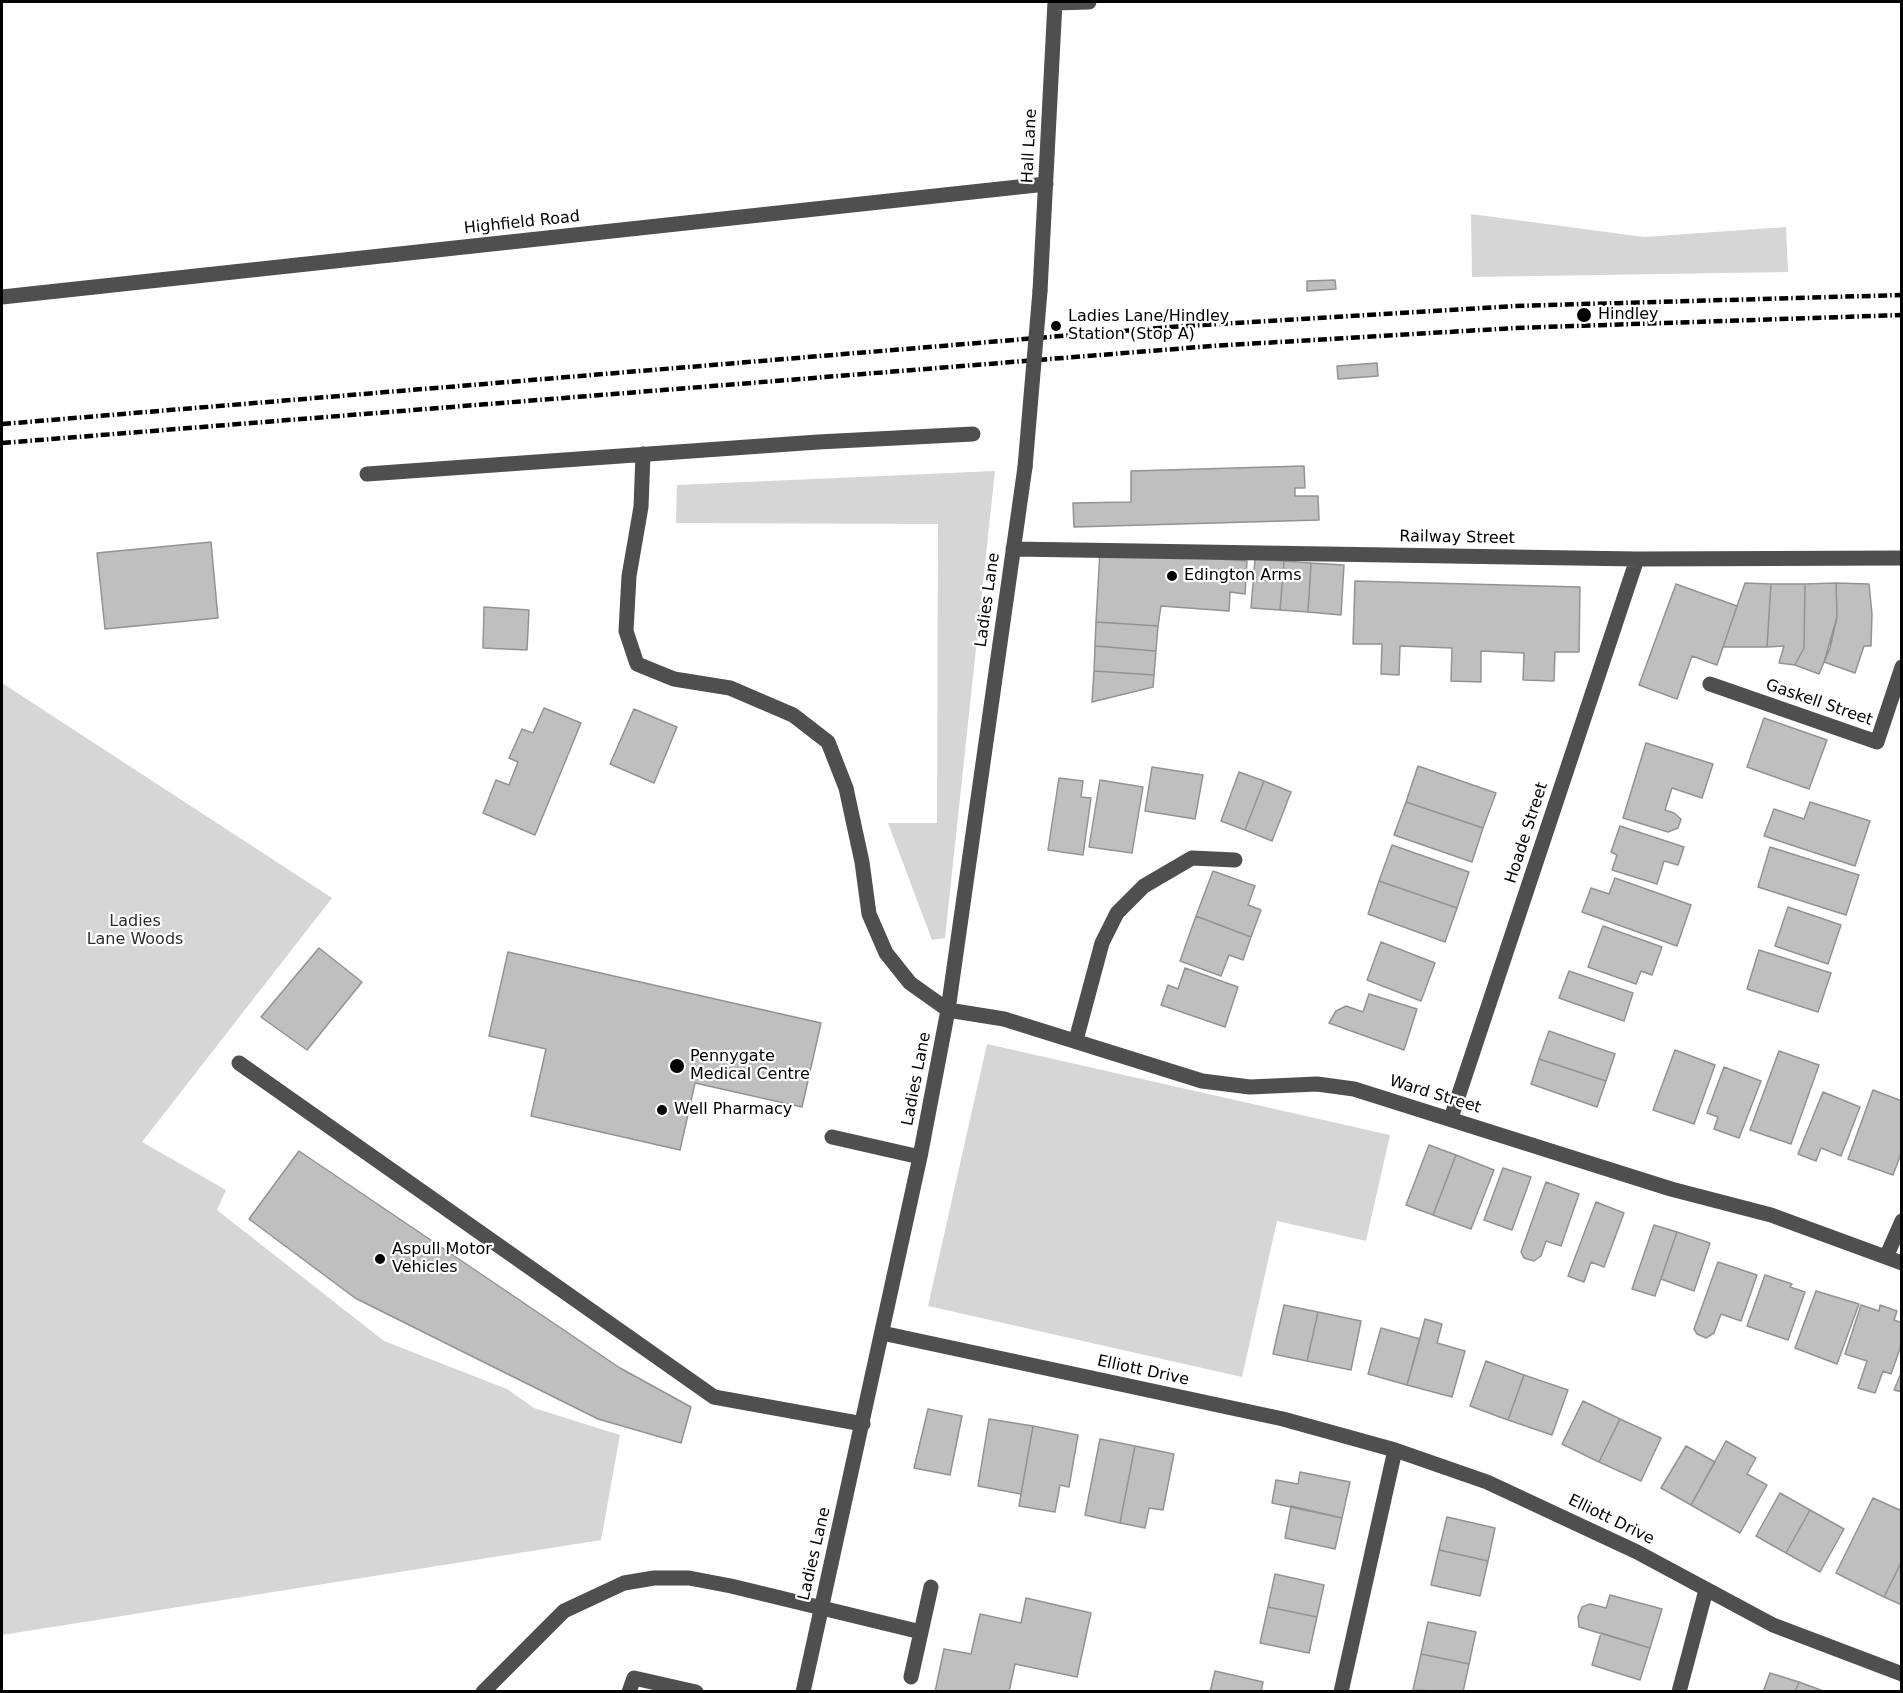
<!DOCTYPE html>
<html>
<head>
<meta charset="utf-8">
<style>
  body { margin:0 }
  #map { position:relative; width:1903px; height:1693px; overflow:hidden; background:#fff; font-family:"DejaVu Sans",sans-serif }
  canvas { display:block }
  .frame { position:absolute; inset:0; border:3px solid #000; pointer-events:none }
</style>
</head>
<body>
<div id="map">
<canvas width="1903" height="1693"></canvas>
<div class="frame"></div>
</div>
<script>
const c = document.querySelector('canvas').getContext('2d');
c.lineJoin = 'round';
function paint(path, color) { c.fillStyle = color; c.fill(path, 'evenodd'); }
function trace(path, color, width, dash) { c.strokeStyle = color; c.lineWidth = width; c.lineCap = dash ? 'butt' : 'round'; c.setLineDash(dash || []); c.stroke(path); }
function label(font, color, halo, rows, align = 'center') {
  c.font = font + ' "DejaVu Sans",sans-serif'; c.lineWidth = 4.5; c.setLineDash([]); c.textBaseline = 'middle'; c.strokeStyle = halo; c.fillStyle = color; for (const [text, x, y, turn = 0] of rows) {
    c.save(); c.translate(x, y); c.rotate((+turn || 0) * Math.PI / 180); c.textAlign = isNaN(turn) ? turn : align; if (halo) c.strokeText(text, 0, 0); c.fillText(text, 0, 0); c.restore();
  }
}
const green = new Path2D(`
  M 1471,214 L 1644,237 L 1786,227 L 1788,272 L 1472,277 Z
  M 995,471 L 945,938 L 932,940 L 888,823 L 937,823 L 938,524 L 676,523 L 677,485 Z
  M 2,683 L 332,898 L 142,1142 L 226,1190 L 217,1210 L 384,1341 L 507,1389 L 534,1408 L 620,1435 L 601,1540 L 2,1635 Z
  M 987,1044 L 1390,1135 L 1366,1241 L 1277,1221 L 1242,1377 L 928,1306 Z`);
const building = new Path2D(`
  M 1335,280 L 1336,289 L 1307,291 L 1307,281 Z
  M 1377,363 L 1378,376 L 1338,379 L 1337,366 Z
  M 1304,466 L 1305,488 L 1295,488 L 1295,496 L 1318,496 L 1319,520 L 1074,527 L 1073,503 L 1131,502 L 1131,471 Z
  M 211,542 L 218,618 L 105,629 L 97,553 Z
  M 1100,551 L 1247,561 L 1245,594 L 1230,592 L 1229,611 L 1161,606 L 1158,626 L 1096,622 Z
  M 1255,559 L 1284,561 L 1280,610 L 1251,608 Z
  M 1284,561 L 1311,563 L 1308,612 L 1280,610 Z
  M 1311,563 L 1344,565 L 1341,615 L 1308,612 Z
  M 1355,581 L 1580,587 L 1579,652 L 1555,652 L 1554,681 L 1523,680 L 1524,653 L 1481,651 L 1481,682 L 1451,681 L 1452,648 L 1400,646 L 1399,675 L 1381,674 L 1382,644 L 1353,644 Z
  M 1745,583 L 1771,584 L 1767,647 L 1723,647 Z
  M 1836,583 L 1837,617 L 1830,648 L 1819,674 L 1795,665 L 1804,648 L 1805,584 Z
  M 1836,583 L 1869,584 L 1872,614 L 1871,646 L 1864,646 L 1855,673 L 1824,662 L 1837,617 Z
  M 1676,584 L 1737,606 L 1717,665 L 1692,656 L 1677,699 L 1639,685 Z
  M 1771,584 L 1805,584 L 1804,648 L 1795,665 L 1779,663 L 1784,646 L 1767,647 Z
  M 484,607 L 529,610 L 527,650 L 483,648 Z
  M 1096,622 L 1158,626 L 1156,651 L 1095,646 Z
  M 1095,646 L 1156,651 L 1154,675 L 1094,671 Z
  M 1094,671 L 1154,675 L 1153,687 L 1092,702 Z
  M 544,708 L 581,723 L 535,835 L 483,813 L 496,780 L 509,785 L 518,762 L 509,758 L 522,729 L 533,733 Z
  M 634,709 L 677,727 L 654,783 L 610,764 Z
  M 1764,718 L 1827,740 L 1809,789 L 1747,767 Z
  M 1646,743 L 1713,764 L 1702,798 L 1672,788 L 1665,810 L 1674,813 L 1681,819 L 1678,828 L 1668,832 L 1623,818 Z
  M 1418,766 L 1496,793 L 1483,828 L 1406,802 Z
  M 1152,767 L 1203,775 L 1195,819 L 1145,811 Z
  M 1239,772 L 1264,781 L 1245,830 L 1221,821 Z
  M 1059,778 L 1083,781 L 1081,797 L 1091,798 L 1083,855 L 1048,850 Z
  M 1100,780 L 1143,787 L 1132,853 L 1089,847 Z
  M 1264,781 L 1291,792 L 1272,841 L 1245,830 Z
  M 1406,802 L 1483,828 L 1472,862 L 1394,835 Z
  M 1810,802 L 1870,821 L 1855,866 L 1764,836 L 1774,809 L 1804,819 Z
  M 1620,826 L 1684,847 L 1678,865 L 1664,861 L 1657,884 L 1612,870 L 1617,855 L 1611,852 Z
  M 1392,845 L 1469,872 L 1457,908 L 1379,881 Z
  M 1770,847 L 1859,875 L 1846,915 L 1758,887 Z
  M 1213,871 L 1255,886 L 1248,905 L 1261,910 L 1251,937 L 1196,916 Z
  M 1615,878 L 1691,905 L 1677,946 L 1582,912 L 1591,888 L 1609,894 Z
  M 1379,881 L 1457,908 L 1445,942 L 1368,914 Z
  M 1788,907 L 1841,925 L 1828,964 L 1775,946 Z
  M 1196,916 L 1251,937 L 1243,960 L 1229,955 L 1221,976 L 1180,961 Z
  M 1603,926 L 1662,947 L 1652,975 L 1641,971 L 1636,984 L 1588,967 Z
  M 1381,942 L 1435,963 L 1421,1001 L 1367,980 Z
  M 319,948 L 362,982 L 307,1050 L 261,1017 Z
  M 1759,950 L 1831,973 L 1818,1012 L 1747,989 Z
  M 508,952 L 821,1023 L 802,1107 L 695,1083 L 680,1150 L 531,1116 L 546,1049 L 489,1036 Z
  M 1185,968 L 1238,987 L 1225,1027 L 1161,1005 L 1168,985 L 1178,989 Z
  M 1569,971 L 1633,993 L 1624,1021 L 1559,998 Z
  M 1369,994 L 1417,1009 L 1404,1050 L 1329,1023 L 1336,1011 L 1346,1006 L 1363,1012 Z
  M 1549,1031 L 1615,1054 L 1606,1081 L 1539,1059 Z
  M 1675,1050 L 1715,1065 L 1694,1124 L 1653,1110 Z
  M 1779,1051 L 1819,1065 L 1791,1144 L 1750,1130 Z
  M 1539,1059 L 1606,1081 L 1597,1107 L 1531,1084 Z
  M 1724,1067 L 1761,1081 L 1739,1138 L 1714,1129 L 1718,1117 L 1707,1113 Z
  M 1873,1090 L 1902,1101 L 1902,1151 L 1893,1175 L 1848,1159 Z
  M 1823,1092 L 1860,1107 L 1841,1156 L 1821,1148 L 1816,1161 L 1798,1154 Z
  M 1429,1145 L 1456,1155 L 1433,1215 L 1406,1205 Z
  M 299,1151 L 620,1368 L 691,1407 L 681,1443 L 598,1419 L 355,1298 L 249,1219 Z
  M 1456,1155 L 1494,1170 L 1471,1229 L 1433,1215 Z
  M 1503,1168 L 1531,1177 L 1512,1230 L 1484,1220 Z
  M 1546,1182 L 1579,1194 L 1561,1246 L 1546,1241 L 1541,1256 L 1534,1261 L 1524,1258 L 1521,1252 Z
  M 1596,1202 L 1624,1213 L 1604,1267 L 1591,1262 L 1584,1282 L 1568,1276 Z
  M 1654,1225 L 1677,1232 L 1655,1296 L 1632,1289 Z
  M 1677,1232 L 1710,1243 L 1694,1291 L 1661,1279 Z
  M 1718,1262 L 1757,1275 L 1741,1321 L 1721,1314 L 1714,1333 L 1706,1338 L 1697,1334 L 1694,1329 Z
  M 1765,1275 L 1792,1284 L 1790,1287 L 1805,1292 L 1788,1340 L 1747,1326 Z
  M 1816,1291 L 1859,1304 L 1837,1364 L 1795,1348 Z
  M 1284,1305 L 1318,1312 L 1307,1361 L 1273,1354 Z
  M 1861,1305 L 1879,1311 L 1880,1305 L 1897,1311 L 1894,1320 L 1902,1323 L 1902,1343 L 1891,1374 L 1883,1371 L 1875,1393 L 1858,1388 L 1867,1361 L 1845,1354 Z
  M 1318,1312 L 1361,1321 L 1351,1370 L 1307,1361 Z
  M 1425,1319 L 1442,1324 L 1437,1343 L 1465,1351 L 1452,1397 L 1407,1385 Z
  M 1381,1328 L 1420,1339 L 1407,1385 L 1368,1374 Z
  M 1486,1361 L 1524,1375 L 1508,1420 L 1470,1406 Z
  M 1902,1371 L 1902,1392 L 1894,1390 Z
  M 1524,1375 L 1568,1390 L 1552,1435 L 1508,1420 Z
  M 1583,1401 L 1620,1419 L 1599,1462 L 1562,1444 Z
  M 928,1409 L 962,1416 L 950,1475 L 914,1468 Z
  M 989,1419 L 1033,1426 L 1021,1494 L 978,1486 Z
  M 1620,1419 L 1661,1438 L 1641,1481 L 1599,1462 Z
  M 1033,1426 L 1078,1435 L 1069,1487 L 1060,1485 L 1055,1512 L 1019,1506 Z
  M 1100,1439 L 1135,1446 L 1120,1523 L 1085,1515 Z
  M 1726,1441 L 1756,1458 L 1747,1474 L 1767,1485 L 1740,1533 L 1691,1505 Z
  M 1135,1446 L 1174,1454 L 1163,1510 L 1149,1508 L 1145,1528 L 1120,1523 Z
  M 1686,1446 L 1715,1462 L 1691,1505 L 1661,1488 Z
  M 1300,1472 L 1350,1482 L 1342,1518 L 1272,1503 L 1276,1480 L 1298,1484 Z
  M 1780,1493 L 1810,1510 L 1786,1553 L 1756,1536 Z
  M 1873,1498 L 1902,1511 L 1902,1561 L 1884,1597 L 1836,1573 Z
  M 1291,1506 L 1342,1518 L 1335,1549 L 1285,1538 Z
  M 1810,1510 L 1844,1529 L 1820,1572 L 1786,1553 Z
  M 1447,1517 L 1495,1528 L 1488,1561 L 1439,1550 Z
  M 1439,1550 L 1488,1561 L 1480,1596 L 1431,1585 Z
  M 1902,1561 L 1902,1605 L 1884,1597 Z
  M 1275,1574 L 1324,1585 L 1317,1617 L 1268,1607 Z
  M 1610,1595 L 1662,1609 L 1650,1648 L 1579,1627 L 1578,1617 L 1582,1607 L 1590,1604 L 1606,1608 Z
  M 1026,1598 L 1091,1613 L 1077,1677 L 1015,1664 L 1009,1692 L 935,1692 L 944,1649 L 971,1654 L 980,1614 L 1021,1623 Z
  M 1268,1607 L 1317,1617 L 1309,1653 L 1260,1643 Z
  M 1428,1622 L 1476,1632 L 1469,1664 L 1421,1654 Z
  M 1601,1633 L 1650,1648 L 1640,1680 L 1592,1665 Z
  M 1421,1654 L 1469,1664 L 1463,1692 L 1413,1690 Z
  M 1215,1671 L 1263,1682 L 1261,1692 L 1210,1692 Z
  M 1770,1673 L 1799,1682 L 1795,1692 L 1763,1692 Z
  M 1799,1682 L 1826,1692 L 1795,1692 Z`);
const minor = new Path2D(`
  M 1055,3 L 1089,2
  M 1040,291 L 1055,2
  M 2,297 L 1046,184
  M 643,454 L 641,507 L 629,576 L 626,631 L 637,664 L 674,679 L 730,688 L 793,715 L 828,742 L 846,788 L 862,862 L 869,914 L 886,953 L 910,983 L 948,1010 L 1004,1019 L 1202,1081 L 1250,1087 L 1317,1084 L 1354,1089 L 1671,1189 L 1771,1215 L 1902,1263
  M 367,474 L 818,442 L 973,434
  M 1013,549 L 1637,559 L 1902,558
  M 1710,684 L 1877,742 L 1902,667
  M 1076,1040 L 1102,943 L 1117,913 L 1144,886 L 1192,858 L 1235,860
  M 239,1063 L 714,1397 L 863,1424
  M 1451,1118 L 1637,559
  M 832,1137 L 920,1157
  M 1887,1255 L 1902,1221
  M 882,1333 L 1283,1419 L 1395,1450 L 1487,1482 L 1637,1552 L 1773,1625 L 1902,1674
  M 911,1677 L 931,1587
  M 483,1692 L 564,1611 L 624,1583 L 654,1578 L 689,1578 L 731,1586 L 921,1632
  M 629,1692 L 634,1678 L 696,1692
  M 803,1692 L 920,1157 L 948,1010 L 1025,467
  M 1341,1692 L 1395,1450
  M 1679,1692 L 1706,1590`);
const rail = new Path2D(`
  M 2,424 L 1170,327 L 1515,306 L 1902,295
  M 2,443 L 1212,346 L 1515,328 L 1902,315`);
const minorBridge = new Path2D(`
  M 1025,467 L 1040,291`);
const markers = [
  [1584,315,8,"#000"],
  [1056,326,6,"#000"],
  [1172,576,6,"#000"],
  [677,1066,8,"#000"],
  [662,1110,6,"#000"],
  [380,1259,6,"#000"]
];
const streetNames = [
  ["Hall Lane",1030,146,-87],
  ["Highfield Road",522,223,-6],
  ["Railway Street",1457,538,1],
  ["Ladies Lane",988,600,-82],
  ["Gaskell Street",1819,703,19],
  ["Hoade Street",1527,833,-72],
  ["Ladies Lane",917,1079,-79],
  ["Ward Street",1435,1095,17],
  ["Elliott Drive",1143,1371,12],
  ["Elliott Drive",1611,1520,26],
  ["Ladies Lane",815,1554,-77]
];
const poiNames = [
  ["Hindley",1598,315],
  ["Ladies Lane/Hindley",1068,317],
  ["Station (Stop A)",1068,335],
  ["Edington Arms",1184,576],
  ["Pennygate",690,1057],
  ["Medical Centre",690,1075],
  ["Well Pharmacy",674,1110],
  ["Aspull Motor",392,1250],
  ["Vehicles",392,1268]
];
const parkNames = [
  ["Ladies",135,922],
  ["Lane Woods",135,940]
];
paint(green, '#d6d6d6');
paint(building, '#bfbfbf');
trace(building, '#939393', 1.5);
trace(minor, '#4f4f4f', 15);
trace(rail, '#000', 4.5, [9, 3, 1.5, 3]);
trace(minorBridge, '#4f4f4f', 15);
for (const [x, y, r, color] of markers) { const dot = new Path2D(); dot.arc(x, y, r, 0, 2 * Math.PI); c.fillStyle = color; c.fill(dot); trace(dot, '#fff', 2); }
label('16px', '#000', '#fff', streetNames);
label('16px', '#000', '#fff', poiNames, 'left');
label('16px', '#2d2d2d', '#fff', parkNames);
</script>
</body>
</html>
